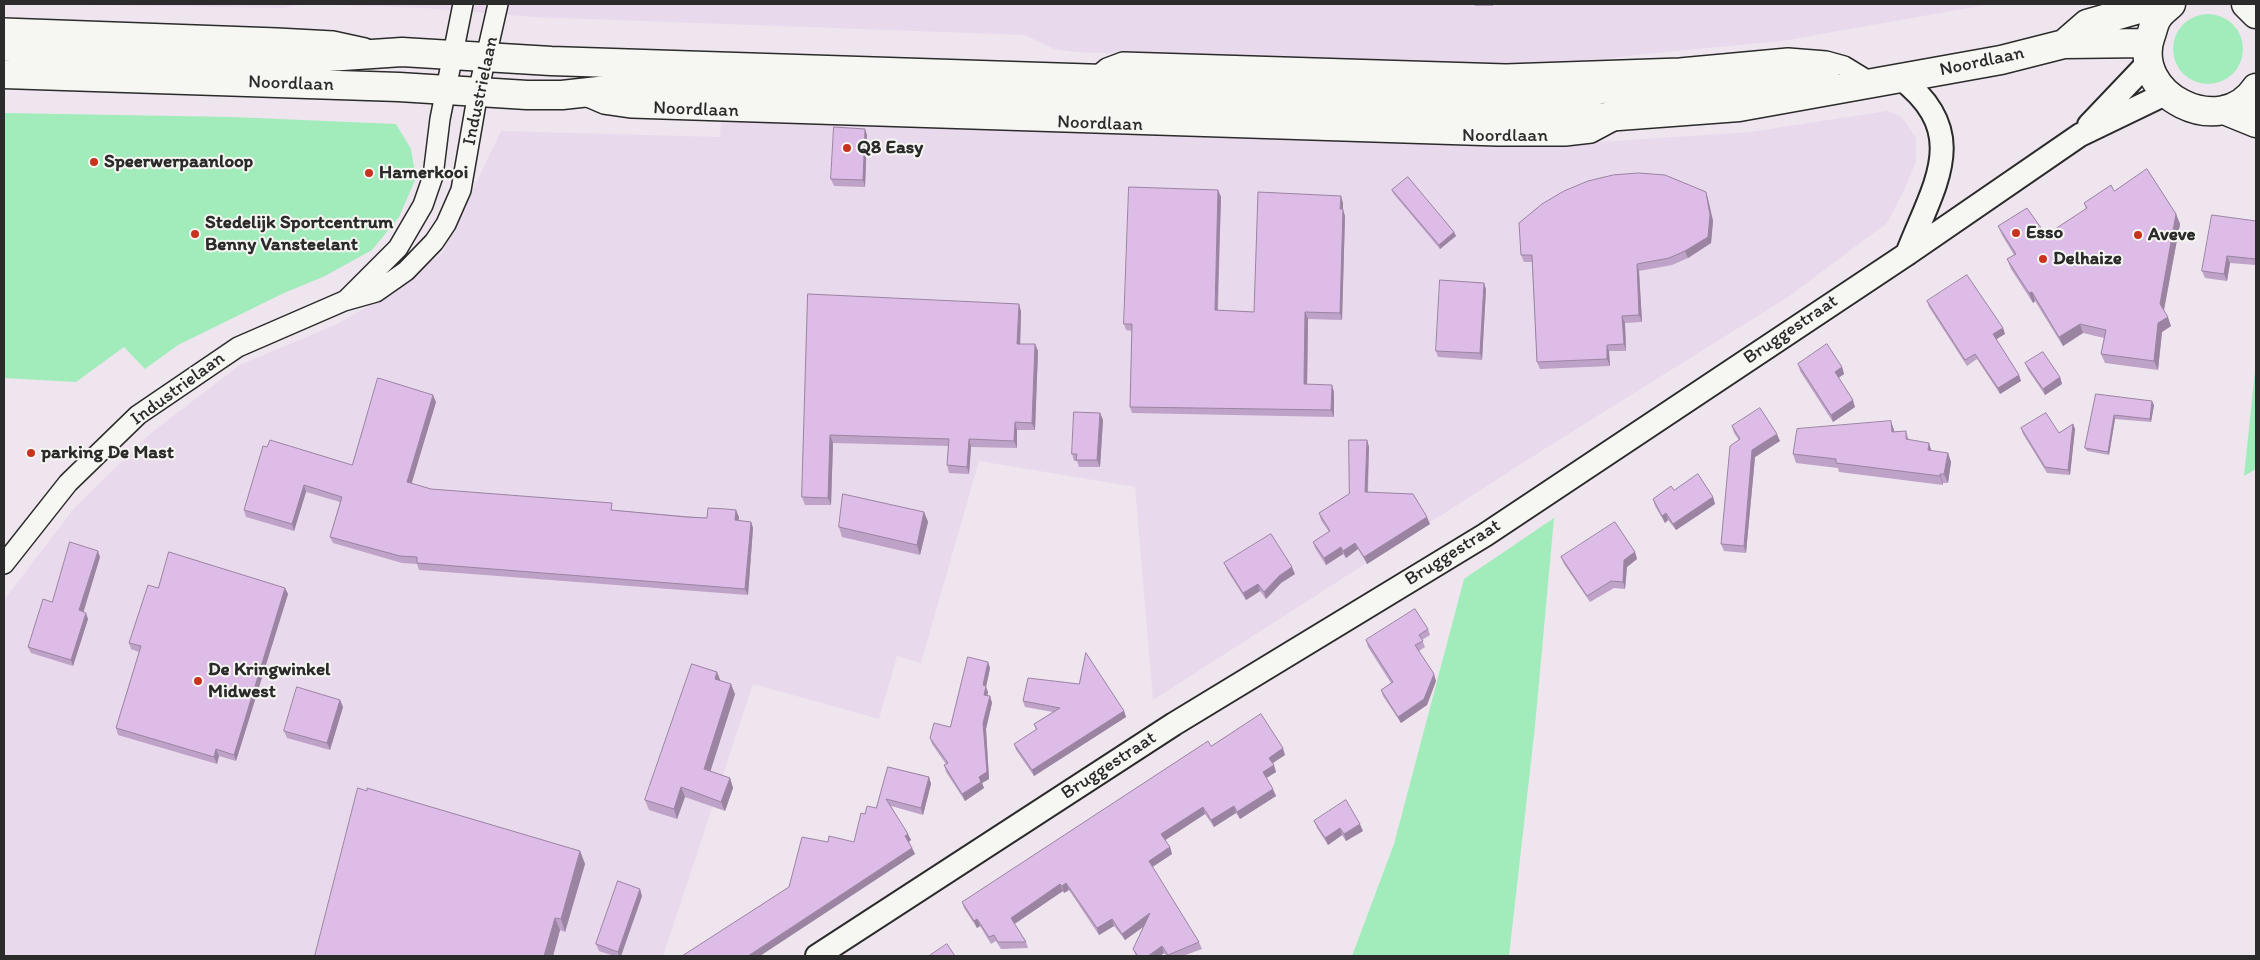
<!DOCTYPE html>
<html>
<head>
<meta charset="utf-8">
<style>
  body { margin:0 }
  #map { position:relative; width:2260px; height:960px; overflow:hidden; background:#eee5ef; font-family:Itim,sans-serif }
  canvas { display:block }
  .frame { position:absolute; inset:0; border:5px solid #2b2b2b; pointer-events:none }
</style>
</head>
<body>
<div id="map">
<canvas width="2260" height="960"></canvas>
<div class="frame"></div>
</div>
<script>
const c = document.querySelector('canvas').getContext('2d');
c.lineJoin = 'round';
function paint(path, color) { c.fillStyle = color; c.fill(path, 'evenodd'); }
function trace(path, color, width, dash) { c.strokeStyle = color; c.lineWidth = width; c.lineCap = dash ? 'butt' : 'round'; c.setLineDash(dash || []); c.stroke(path); }
function label(font, color, halo, rows, align = 'center') {
  c.font = font + ' Itim,sans-serif'; c.lineWidth = 4; c.setLineDash([]); c.textBaseline = 'middle'; c.strokeStyle = halo; c.fillStyle = color; for (const [text, x, y, turn = 0] of rows) {
    c.save(); c.translate(x, y); c.rotate((+turn || 0) * Math.PI / 180); c.textAlign = isNaN(turn) ? turn : align; if (halo) c.strokeText(text, 0, 0); c.fillText(text, 0, 0); c.restore();
  }
}
const built = new Path2D(`
  M 27,4 L 303,4 L 283,8 Z
  M 304,4 L 1991,4 L 1782,41 L 1634,55 L 1580,63 L 1452,65 L 1075,52 L 1054,49 L 1025,35 L 534,17 L 425,8 Z
  M 1887,111 L 1901,116 L 1916,138 L 1916,162 L 1905,188 L 1887,223 L 1788,297 L 1546,448 L 1153,700 L 1135,487 L 979,461 L 921,663 L 897,656 L 879,719 L 753,684 L 663,956 L 4,956 L 4,600 L 75,507 L 151,433 L 240,365 L 337,324 L 399,289 L 443,252 L 501,131 L 720,137 L 721,117 L 1497,146 L 1568,144 L 1750,132 Z`);
const green = new Path2D(`
  M2173 49a35 35 0 1 1 70 0a35 35 0 1 1-70 0Z
  M 4,113 L 233,117 L 396,124 L 411,149 L 416,178 L 399,217 L 372,250 L 325,276 L 284,293 L 178,345 L 145,369 L 124,347 L 76,382 L 4,378 Z
  M 2256,361 L 2256,469 L 2244,476 Z
  M 1554,518 L 1535,726 L 1509,956 L 1352,956 L 1394,844 L 1464,579 Z`);
const minor = new Path2D(`
  M 4,28 L 277,38 L 333,41 L 365,48
  M 1094,79 L 1107,68 L 1123,62 L 1506,74 L 1680,68 L 1788,58 L 1826,61 L 1844,66 L 1862,77
  M 583,95 L 604,104 L 632,108 L 1498,136 L 1565,136 L 1591,133 L 1619,118
  M 346,300 L 398,248 L 423,205 L 433,176 L 440,119 L 463,4
  M 4,564 L 68,483 L 138,415 L 238,347 L 344,301 L 376,292 L 406,271 L 434,242 L 446,224 L 461,190 L 478,92 L 498,4`);
const tertiary = new Path2D(`
  M 1899,77 C 1973,133 1934,184 1907,254
  M 2089,125 L 2148,63
  M 817,956 L 1174,724 L 1485,535 L 1907,254 L 2080,135 L 2165,94`);
const primary = new Path2D(`
  M 2171,4 C 2167,8 2161,12 2158,17 C 2154,22 2153,30 2151,35 C 2129,95 2221,141 2256,88
  M 2246,4 L 2256,14
  M 2064,44 L 2087,24 L 2156,4
  M 4,46 L 287,56 L 328,57 L 402,52 L 551,61 L 1503,92 L 1586,90 L 1776,78 L 1825,78
  M 4,74 L 399,87 L 527,95 L 562,95 L 617,89 L 666,90 L 1410,116 L 1503,119 L 1605,117 L 1739,107 L 2001,60 L 2064,44 L 2148,43
  M 2224,110 L 2256,123`);
const wall = new Path2D(`
  M 1474,4 L 1493,4 L 1493,6 L 1475,6 Z
  M 867,135 L 865,187 L 834,186 L 831,179 Z
  M 1218,190 L 1221,197 L 1218,310 L 1254,312 L 1343,203 L 1343,210 L 1345,216 L 1342,320 L 1308,319 L 1307,384 L 1334,392 L 1334,417 L 1132,413 L 1130,407 L 1132,331 L 1126,330 L 1124,324 Z
  M 1392,190 L 1454,232 L 1456,236 L 1440,249 L 1393,193 Z
  M 2114,191 L 2176,214 L 2180,224 L 2164,311 L 2171,326 L 2162,332 L 2158,370 L 2105,363 L 2101,354 L 2104,338 L 2083,333 L 2063,346 L 2035,301 L 2033,303 L 2011,269 L 2007,259 L 2014,255 L 2002,235 L 1998,226 L 2046,235 L 2086,209 L 2084,203 Z
  M 1706,192 L 1708,199 L 1713,221 L 1711,243 L 1688,258 L 1672,265 L 1639,271 L 1642,322 L 1625,323 L 1626,351 L 1609,351 L 1610,366 L 1540,369 L 1537,362 L 1532,262 L 1524,262 L 1521,255 Z
  M 2256,221 L 2256,265 L 2230,263 L 2227,281 L 2205,278 L 2202,271 Z
  M 1486,289 L 1482,360 L 1438,357 L 1436,351 Z
  M 808,294 L 1021,311 L 1020,344 L 1035,344 L 1038,351 L 1035,430 L 1017,430 L 1017,448 L 971,447 L 969,474 L 949,473 L 947,465 L 948,446 L 833,443 L 831,505 L 805,505 L 802,497 Z
  M 1927,301 L 2003,328 L 2005,334 L 1996,339 L 2019,375 L 2021,381 L 2000,394 L 1977,359 L 1967,366 L 1929,307 Z
  M 2025,363 L 2060,377 L 2062,384 L 2045,395 L 2028,370 Z
  M 1798,364 L 1842,367 L 1844,374 L 1838,378 L 1855,407 L 1833,422 L 1800,371 Z
  M 2096,394 L 2154,405 L 2151,422 L 2115,419 L 2109,455 L 2087,451 L 2085,448 Z
  M 436,402 L 411,483 L 431,489 L 614,510 L 707,518 L 739,517 L 738,521 L 751,522 L 753,528 L 748,595 L 419,570 L 417,564 L 402,563 L 333,543 L 330,537 L 340,502 L 306,492 L 294,531 L 246,517 L 244,510 L 352,465 Z
  M 1100,413 L 1103,420 L 1100,467 L 1079,467 L 1077,461 L 1074,461 L 1072,454 Z
  M 2073,424 L 2075,429 L 2070,475 L 2047,473 L 2023,434 L 2021,428 L 2059,433 Z
  M 1732,426 L 1780,441 L 1755,457 L 1746,553 L 1724,551 L 1721,544 L 1739,440 L 1734,433 Z
  M 1894,430 L 1894,432 L 1906,431 L 1909,440 L 1932,451 L 1948,453 L 1951,462 L 1948,483 L 1943,483 L 1943,485 L 1839,472 L 1838,468 L 1796,463 L 1793,454 Z
  M 1367,440 L 1369,447 L 1368,493 L 1430,524 L 1367,564 L 1358,549 L 1346,558 L 1343,554 L 1326,565 L 1315,548 L 1313,542 L 1329,532 L 1321,520 L 1319,513 L 1349,494 Z
  M 1674,490 L 1713,497 L 1715,504 L 1676,530 L 1668,520 L 1665,523 L 1655,506 L 1653,499 Z
  M 924,512 L 928,522 L 920,555 L 842,537 L 839,527 Z
  M 1635,552 L 1637,559 L 1627,567 L 1625,589 L 1614,588 L 1590,602 L 1564,564 L 1561,557 Z
  M 100,557 L 83,612 L 88,619 L 73,666 L 31,653 L 28,647 L 52,602 Z
  M 1224,563 L 1295,574 L 1281,583 L 1266,599 L 1260,591 L 1246,600 L 1227,570 Z
  M 158,588 L 285,588 L 288,594 L 236,761 L 219,756 L 217,764 L 118,735 L 116,728 L 139,652 L 131,649 L 129,643 Z
  M 1428,629 L 1430,635 L 1422,640 L 1425,647 L 1419,651 L 1436,681 L 1427,705 L 1401,723 L 1383,696 L 1381,690 L 1391,683 L 1368,647 L 1366,640 Z
  M 988,662 L 990,668 L 986,687 L 988,692 L 987,696 L 990,696 L 992,703 L 986,729 L 989,779 L 982,783 L 984,788 L 965,801 L 946,772 L 944,765 L 946,764 L 932,744 L 930,738 L 950,727 Z
  M 717,672 L 720,681 L 735,694 L 710,771 L 730,778 L 733,788 L 725,811 L 685,797 L 677,819 L 649,810 L 645,800 Z
  M 340,700 L 343,707 L 330,750 L 287,738 L 284,731 Z
  M 1023,701 L 1124,711 L 1126,717 L 1034,776 L 1016,750 L 1014,744 L 1036,730 L 1034,724 L 1053,712 L 1025,707 Z
  M 1211,746 L 1285,755 L 1273,763 L 1276,772 L 1266,778 L 1276,796 L 1240,819 L 1236,813 L 1214,827 L 1205,814 L 1165,840 L 1170,847 L 1172,854 L 1152,867 L 1199,942 L 1202,949 L 1183,956 L 1166,956 L 1164,953 L 1160,956 L 1136,956 L 1133,949 L 1144,926 L 1125,940 L 1114,926 L 1099,935 L 1069,890 L 1064,893 L 1063,891 L 1014,924 L 1026,942 L 1028,948 L 1001,949 L 996,941 L 991,944 L 980,926 L 977,928 L 964,908 L 962,902 Z
  M 888,767 L 929,777 L 931,784 L 923,815 L 891,806 L 911,840 L 909,842 L 915,854 L 789,887 L 828,842 L 854,842 L 865,814 L 876,808 Z
  M 367,791 L 580,851 L 585,864 L 565,932 L 560,930 L 553,956 L 315,956 Z
  M 1314,821 L 1363,831 L 1346,841 L 1342,835 L 1328,845 L 1317,828 Z
  M 642,896 L 621,956 L 614,956 L 599,951 L 596,944 Z`);
const shadedWall = new Path2D(`
  M 865,129 L 867,135 L 865,187 L 863,180 Z
  M 1218,190 L 1221,197 L 1217,317 L 1215,310 Z
  M 1706,192 L 1708,199 L 1713,221 L 1711,243 L 1688,258 L 1685,251 Z
  M 1341,196 L 1343,203 L 1343,210 L 1345,216 L 1342,320 L 1340,313 Z
  M 2176,214 L 2180,224 L 2163,314 L 2160,304 Z
  M 1454,232 L 1456,236 L 1440,249 L 1439,245 Z
  M 2227,256 L 2230,263 L 2227,281 L 2224,274 Z
  M 1637,264 L 1639,271 L 1642,322 L 1639,315 Z
  M 1484,283 L 1486,289 L 1482,360 L 1480,353 Z
  M 2032,292 L 2035,301 L 2033,303 L 2029,293 Z
  M 1019,304 L 1021,311 L 1020,351 L 1017,344 Z
  M 1305,312 L 1308,319 L 1307,391 L 1304,384 Z
  M 1622,316 L 1625,323 L 1626,351 L 1624,344 Z
  M 2168,317 L 2171,326 L 2162,332 L 2158,370 L 2154,361 L 2158,323 Z
  M 2080,324 L 2083,333 L 2063,346 L 2059,337 Z
  M 2003,328 L 2005,334 L 1995,340 L 1993,334 Z
  M 1035,344 L 1038,351 L 1035,430 L 1032,423 Z
  M 1607,345 L 1609,351 L 1610,366 L 1607,359 Z
  M 1842,367 L 1844,374 L 1837,379 L 1835,372 Z
  M 2019,375 L 2021,381 L 2000,394 L 1998,388 Z
  M 2060,377 L 2062,384 L 2045,395 L 2043,389 Z
  M 1332,385 L 1334,392 L 1334,417 L 1331,410 Z
  M 433,395 L 436,402 L 410,489 L 407,482 Z
  M 1853,400 L 1855,407 L 1833,422 L 1831,415 Z
  M 2152,401 L 2154,405 L 2151,422 L 2150,419 Z
  M 1100,413 L 1103,420 L 1100,467 L 1097,460 Z
  M 2114,415 L 2115,419 L 2109,455 L 2108,452 Z
  M 1891,421 L 1894,430 L 1895,441 L 1892,432 Z
  M 1015,422 L 1017,430 L 1017,448 L 1014,441 Z
  M 2073,424 L 2075,429 L 2070,475 L 2068,470 Z
  M 1777,434 L 1780,441 L 1755,457 L 1746,553 L 1744,546 L 1752,450 Z
  M 830,435 L 833,443 L 831,505 L 828,498 Z
  M 969,439 L 971,447 L 969,474 L 967,467 Z
  M 1367,440 L 1369,447 L 1367,499 L 1365,492 Z
  M 1929,443 L 1932,452 L 1928,450 Z
  M 1948,453 L 1951,462 L 1948,483 L 1944,474 Z
  M 1940,474 L 1943,483 L 1943,485 L 1940,476 Z
  M 304,485 L 306,492 L 294,531 L 292,524 Z
  M 1713,497 L 1715,504 L 1676,530 L 1673,524 Z
  M 736,510 L 739,517 L 738,527 L 735,520 Z
  M 924,512 L 928,522 L 920,555 L 917,545 Z
  M 1666,513 L 1668,520 L 1665,523 L 1662,516 Z
  M 1427,517 L 1430,524 L 1367,564 L 1364,557 Z
  M 751,522 L 753,528 L 748,595 L 745,589 Z
  M 1355,543 L 1358,549 L 1346,558 L 1343,551 Z
  M 1341,547 L 1343,554 L 1326,565 L 1324,558 Z
  M 98,551 L 100,557 L 82,617 L 79,610 Z
  M 1635,552 L 1637,559 L 1627,567 L 1625,589 L 1623,582 L 1624,560 Z
  M 1292,567 L 1295,574 L 1281,583 L 1266,599 L 1264,592 L 1279,576 Z
  M 1258,584 L 1260,591 L 1246,600 L 1243,593 Z
  M 285,588 L 288,594 L 236,761 L 234,755 Z
  M 86,613 L 88,619 L 73,666 L 71,660 Z
  M 988,662 L 990,668 L 986,687 L 988,692 L 986,701 L 984,695 L 983,685 Z
  M 717,672 L 721,682 L 715,679 Z
  M 1434,674 L 1436,681 L 1427,705 L 1401,723 L 1398,717 Z
  M 731,684 L 735,694 L 708,779 L 704,769 Z
  M 990,696 L 992,703 L 986,729 L 989,779 L 982,783 L 984,788 L 965,801 L 962,794 L 983,723 Z
  M 340,700 L 343,707 L 330,750 L 327,743 Z
  M 1124,711 L 1126,717 L 1034,776 L 1032,770 Z
  M 1283,748 L 1285,755 L 1271,764 L 1269,758 Z
  M 216,749 L 219,756 L 217,764 L 214,757 Z
  M 1274,765 L 1276,772 L 1265,779 L 1263,772 Z
  M 929,777 L 931,784 L 923,815 L 921,808 Z
  M 730,778 L 733,788 L 725,811 L 721,802 Z
  M 681,787 L 685,797 L 677,819 L 674,809 Z
  M 1273,789 L 1276,796 L 1240,819 L 1237,812 Z
  M 1234,806 L 1236,813 L 1214,827 L 1211,820 Z
  M 1203,807 L 1205,814 L 1164,841 L 1161,834 Z
  M 1360,824 L 1363,831 L 1346,841 L 1344,834 Z
  M 1340,828 L 1342,835 L 1328,845 L 1325,838 Z
  M 908,834 L 911,840 L 907,843 L 905,836 Z
  M 1170,847 L 1172,854 L 1151,868 L 1149,861 Z
  M 912,848 L 915,854 L 760,956 L 748,956 Z
  M 580,851 L 585,864 L 565,932 L 561,919 Z
  M 1066,883 L 1069,890 L 1064,893 L 1062,886 Z
  M 1060,884 L 1063,891 L 1013,925 L 1011,918 Z
  M 640,889 L 642,896 L 621,956 L 619,956 L 618,952 Z
  M 1150,913 L 1153,920 L 1125,940 L 1122,934 Z
  M 555,918 L 560,930 L 553,956 L 544,956 Z
  M 977,919 L 980,926 L 977,928 L 974,921 Z
  M 1112,919 L 1114,926 L 1099,935 L 1097,928 Z
  M 1162,946 L 1164,953 L 1160,956 L 1148,956 Z`);
const building = new Path2D(`
  M 834,127 L 865,129 L 863,180 L 831,179 Z
  M 2147,169 L 2176,214 L 2160,304 L 2168,317 L 2158,323 L 2154,361 L 2101,354 L 2106,330 L 2080,324 L 2059,337 L 2032,292 L 2029,293 L 2007,259 L 2016,254 L 1998,226 L 2027,208 L 2046,235 L 2087,208 L 2084,203 L 2111,185 L 2114,191 Z
  M 1639,173 L 1665,175 L 1706,192 L 1710,215 L 1708,237 L 1685,251 L 1669,258 L 1637,264 L 1639,315 L 1622,316 L 1624,344 L 1607,345 L 1607,359 L 1537,362 L 1532,255 L 1521,255 L 1519,223 L 1542,204 L 1564,191 L 1588,181 L 1613,175 Z
  M 1408,177 L 1454,232 L 1439,245 L 1392,190 Z
  M 1129,187 L 1218,190 L 1215,310 L 1254,312 L 1258,192 L 1341,196 L 1340,209 L 1343,209 L 1340,313 L 1305,312 L 1304,384 L 1332,385 L 1331,410 L 1130,407 L 1132,324 L 1124,324 Z
  M 2212,215 L 2256,221 L 2256,259 L 2227,256 L 2224,274 L 2202,271 Z
  M 1967,275 L 2003,328 L 1993,334 L 2019,375 L 1998,388 L 1975,354 L 1965,360 L 1927,301 Z
  M 1440,280 L 1484,283 L 1480,353 L 1436,351 Z
  M 808,294 L 1019,304 L 1017,344 L 1035,344 L 1032,423 L 1015,422 L 1014,441 L 969,439 L 967,467 L 947,465 L 949,439 L 830,435 L 828,498 L 802,497 Z
  M 1827,344 L 1842,367 L 1835,372 L 1853,400 L 1831,415 L 1798,364 Z
  M 2043,352 L 2060,377 L 2043,389 L 2025,363 Z
  M 378,378 L 433,395 L 407,482 L 431,489 L 612,503 L 611,510 L 686,517 L 707,518 L 708,508 L 726,509 L 736,510 L 735,520 L 751,522 L 745,589 L 417,563 L 417,557 L 400,556 L 330,537 L 342,497 L 304,485 L 292,524 L 244,510 L 263,446 L 267,447 L 270,440 L 352,465 Z
  M 2096,394 L 2152,401 L 2150,419 L 2114,415 L 2108,452 L 2085,448 Z
  M 1760,408 L 1777,434 L 1752,450 L 1744,546 L 1721,544 L 1730,446 L 1740,439 L 1732,426 Z
  M 1074,412 L 1100,413 L 1097,460 L 1076,460 L 1077,454 L 1072,454 Z
  M 2046,413 L 2059,433 L 2073,424 L 2068,470 L 2045,467 L 2021,428 Z
  M 1891,421 L 1892,432 L 1906,431 L 1906,439 L 1929,443 L 1928,450 L 1948,453 L 1944,474 L 1940,474 L 1940,476 L 1836,463 L 1836,459 L 1793,454 L 1797,429 Z
  M 1349,440 L 1367,440 L 1365,492 L 1413,494 L 1427,517 L 1364,557 L 1355,543 L 1343,551 L 1341,547 L 1324,558 L 1313,542 L 1330,531 L 1319,513 L 1349,494 Z
  M 1698,474 L 1713,497 L 1673,524 L 1666,513 L 1662,516 L 1653,499 L 1671,486 L 1674,490 Z
  M 843,494 L 924,512 L 917,545 L 839,527 Z
  M 1615,522 L 1635,552 L 1624,560 L 1623,582 L 1611,581 L 1587,596 L 1561,557 Z
  M 1271,534 L 1292,567 L 1279,576 L 1264,592 L 1258,584 L 1243,593 L 1224,563 Z
  M 70,542 L 98,551 L 79,610 L 86,613 L 71,660 L 28,647 L 43,599 L 52,602 Z
  M 169,552 L 285,588 L 234,755 L 216,749 L 214,757 L 116,728 L 141,646 L 129,643 L 148,585 L 158,588 Z
  M 1415,609 L 1428,629 L 1419,635 L 1423,641 L 1415,645 L 1434,674 L 1424,699 L 1398,717 L 1381,690 L 1393,682 L 1366,640 Z
  M 1086,653 L 1124,711 L 1032,770 L 1014,744 L 1037,729 L 1034,724 L 1060,708 L 1023,701 L 1028,678 L 1079,684 Z
  M 968,657 L 988,662 L 983,685 L 986,686 L 984,695 L 990,696 L 983,723 L 987,772 L 979,777 L 981,782 L 962,794 L 944,765 L 948,763 L 930,738 L 934,723 L 950,727 Z
  M 692,664 L 717,672 L 715,679 L 731,684 L 704,769 L 730,778 L 721,802 L 681,787 L 674,809 L 645,800 Z
  M 297,687 L 340,700 L 327,743 L 284,731 Z
  M 1261,714 L 1283,748 L 1269,758 L 1274,765 L 1263,772 L 1273,789 L 1237,812 L 1234,806 L 1211,820 L 1203,807 L 1161,834 L 1170,847 L 1149,861 L 1199,942 L 1168,955 L 1162,946 L 1148,956 L 1138,956 L 1133,949 L 1150,913 L 1122,934 L 1112,919 L 1097,928 L 1066,883 L 1062,886 L 1060,884 L 1011,918 L 1026,942 L 998,942 L 994,935 L 989,937 L 977,919 L 974,921 L 962,902 L 1208,741 L 1211,746 Z
  M 888,767 L 929,777 L 921,808 L 886,799 L 908,834 L 905,836 L 912,848 L 748,956 L 682,956 L 789,887 L 802,837 L 828,842 L 829,836 L 854,842 L 861,813 L 865,814 L 867,806 L 876,808 Z
  M 358,788 L 367,791 L 367,788 L 580,851 L 561,919 L 555,918 L 544,956 L 315,956 Z
  M 1346,800 L 1360,824 L 1344,834 L 1340,828 L 1325,838 L 1314,821 Z
  M 618,881 L 640,889 L 618,952 L 596,944 Z
  M 947,944 L 955,956 L 929,956 Z`);
const markers = [
  [847,148,5,"#c8321e"],
  [94,162,5,"#c8321e"],
  [369,173,5,"#c8321e"],
  [2016,233,5,"#c8321e"],
  [195,234,5,"#c8321e"],
  [2138,235,5,"#c8321e"],
  [2043,259,5,"#c8321e"],
  [31,453,5,"#c8321e"],
  [198,681,5,"#c8321e"]
];
const streetNames = [
  ["Noordlaan",1982,62,-12],
  ["Noordlaan",291,84,2],
  ["Industrielaan",481,91,-78],
  ["Noordlaan",696,110,2],
  ["Noordlaan",1100,124,2],
  ["Noordlaan",1505,136],
  ["Bruggestraat",1791,330,-34],
  ["Industrielaan",178,389,-36],
  ["Bruggestraat",1453,553,-32],
  ["Bruggestraat",1109,766,-33]
];
const poiNames = [
  ["Q8 Easy",857,148],
  ["Speerwerpaanloop",104,162],
  ["Hamerkooi",379,173],
  ["Stedelijk Sportcentrum",205,223],
  ["Benny Vansteelant",205,245],
  ["Esso",2026,233],
  ["Aveve",2148,235],
  ["Delhaize",2053,259],
  ["parking De Mast",41,453],
  ["De Kringwinkel",208,670],
  ["Midwest",208,692]
];
paint(built, '#e9d9ed');
paint(green, '#a2ecbb');
trace(minor, '#2b2b2b', 22);
trace(tertiary, '#2b2b2b', 26);
trace(primary, '#2b2b2b', 31);
trace(minor, '#f6f6f2', 19);
trace(tertiary, '#f6f6f2', 22);
trace(primary, '#f6f6f2', 28);
paint(wall, '#bea2c7');
paint(shadedWall, '#9b84a2');
paint(building, '#ddbce7');
trace(building, '#9b84a2', 1);
for (const [x, y, r, color] of markers) { const dot = new Path2D(); dot.arc(x, y, r, 0, 2 * Math.PI); c.fillStyle = color; c.fill(dot); trace(dot, '#f6f6f2', 2); }
label('19px', '#2b2b2b', '#f6f6f2', streetNames);
label('bold 19px', '#2b2b2b', '#f6f6f2', poiNames, 'left');
</script>
</body>
</html>
